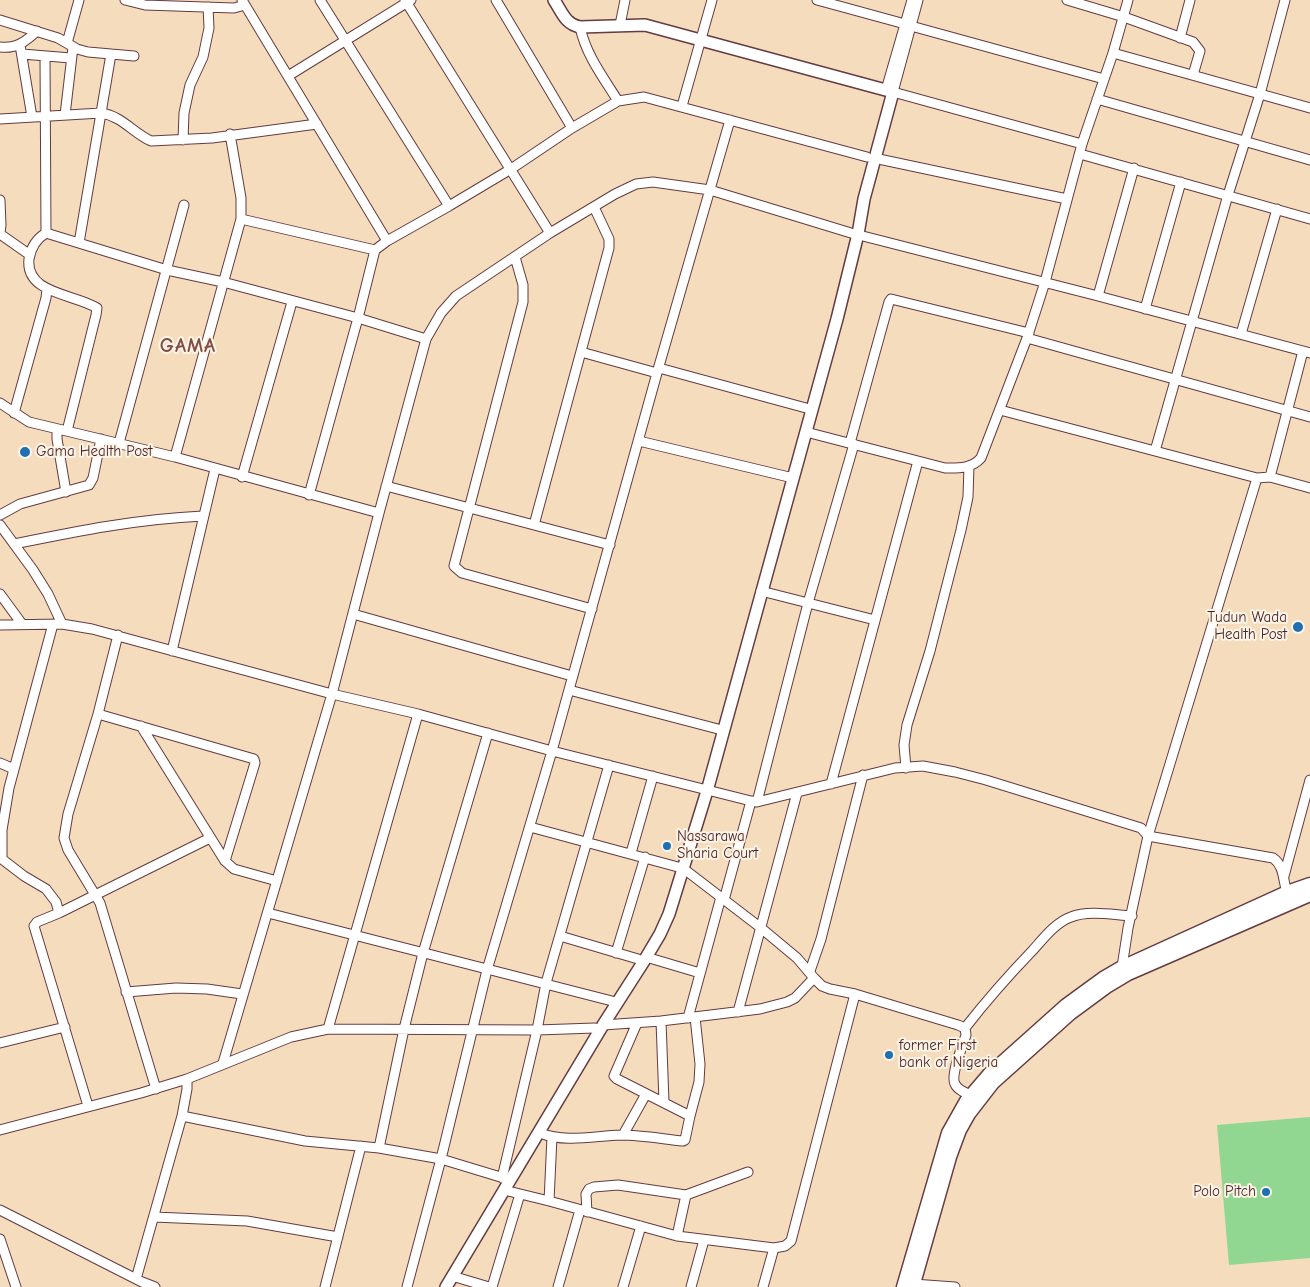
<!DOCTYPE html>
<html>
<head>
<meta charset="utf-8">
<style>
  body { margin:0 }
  canvas { display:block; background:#f4dcbd }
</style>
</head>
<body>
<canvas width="1310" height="1287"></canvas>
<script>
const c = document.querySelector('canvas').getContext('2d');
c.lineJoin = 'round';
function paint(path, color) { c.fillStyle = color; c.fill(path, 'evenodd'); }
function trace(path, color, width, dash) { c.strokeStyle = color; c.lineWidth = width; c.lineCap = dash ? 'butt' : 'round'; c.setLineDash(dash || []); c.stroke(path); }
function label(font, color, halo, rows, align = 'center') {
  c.font = font + ' "Comic Neue",sans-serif'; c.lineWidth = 4; c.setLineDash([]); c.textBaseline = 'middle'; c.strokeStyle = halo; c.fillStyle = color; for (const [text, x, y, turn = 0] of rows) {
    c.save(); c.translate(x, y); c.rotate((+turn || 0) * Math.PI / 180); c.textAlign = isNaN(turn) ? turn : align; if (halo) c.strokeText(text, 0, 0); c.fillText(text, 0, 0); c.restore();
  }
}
const green = new Path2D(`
  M 1310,1117 L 1310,1258 L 1229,1265 L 1217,1125 Z`);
const minor = new Path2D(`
  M 125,0 L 145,5 L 234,8 L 245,5
  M 242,0 L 387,241
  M 320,0 L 449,206
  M 405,0 L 550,233
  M 496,0 L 572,128
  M 817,0 L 905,24
  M 918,0 L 893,92 L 1082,144
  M 1067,0 L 1124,17 L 1193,42 L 1200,51 L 1193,75
  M 0,20 L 58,38 L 77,49 L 88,52 L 134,56
  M 620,25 L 625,0
  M 911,26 L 1104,79
  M 580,27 C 586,55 603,77 618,101
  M 1180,38 L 1190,0
  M 67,43 L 79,0
  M 20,45 L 32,117
  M 0,47 C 17,49 26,41 37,31
  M 1113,53 L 1310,108
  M 22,54 L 71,58
  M 45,56 L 46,233
  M 288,76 L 411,0
  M 886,90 L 912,0
  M 1097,99 L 1310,160
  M 682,106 L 712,0
  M 65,115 L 73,47
  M 0,119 L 101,113 C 122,116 133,133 151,141 L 212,138 L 317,124
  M 183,140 L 184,113 L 190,85 L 203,57 L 209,28 L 208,7
  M 1080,154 L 1310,219
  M 874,158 L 1067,199
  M 0,200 L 1,225 L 0,233
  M 241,219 L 375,250
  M 0,234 L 30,255
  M 79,243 L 111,54
  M 515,257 L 523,285 L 523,302 L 454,566 L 462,573 L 592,609
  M 1098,296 L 1134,168
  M 1145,309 L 1181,182
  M 1241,334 L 1277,209
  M 1027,338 L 1310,417
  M 581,352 L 657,373
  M 659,368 L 806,408
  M 0,403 L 29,422 L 175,457 L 379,513
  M 1000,410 L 1257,478 L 1270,477 L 1310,488
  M 14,413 L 46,298 L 47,289
  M 57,429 L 57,439 L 66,492
  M 67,431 L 96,315 L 97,308 C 75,294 25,294 29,259 C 31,247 36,239 46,233 L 167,270 L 223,282 L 358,318 L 426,339
  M 806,432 L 945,468 C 959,468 971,469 981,458 L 1027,338 L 1045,282 L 1082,144 L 1113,53 L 1128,0
  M 639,441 L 793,478
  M 119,443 L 184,205
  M 850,443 L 889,302 L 891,299 L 1029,333
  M 1155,451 L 1228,195 L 1260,94 L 1285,0
  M 175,457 L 241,219 L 241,198 L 230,134
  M 242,477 L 292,302
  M 1270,477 L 1303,351
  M 386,486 L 610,545
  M 309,495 L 358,318 L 375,250 L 387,241 L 449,206 L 511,169 L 572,128 L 618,101 L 644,97 L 867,157
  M 0,515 L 20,504 L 89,485 L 93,478 L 101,439
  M 0,525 L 33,570 L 48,594 L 62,624
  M 534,525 L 609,248 L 609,239 L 594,207
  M 14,544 C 78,531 137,519 203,516
  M 761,591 L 875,620
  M 0,594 L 22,624
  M 353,614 L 572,676
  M 53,624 L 9,788 L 2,830 L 2,859 L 24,876 L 46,889 L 56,902 L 59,913
  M 0,625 L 62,624 L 92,629 L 332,694 L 418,714 L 552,751 L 751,801 L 757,802 L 895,768 L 923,766 L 955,772 L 986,780 L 1141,828 L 1148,836 L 1273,858 C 1286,867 1282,884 1289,897
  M 118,635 L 98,714 L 68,814 L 64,838 L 68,850 L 100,903 L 156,1089
  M 172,651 L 215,469
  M 569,690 L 718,729
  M 98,714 L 254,759 L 255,763 L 225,861
  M 141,726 L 225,861 L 234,869 L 277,881
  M 0,763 L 14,769
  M 906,768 L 904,745 L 907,725 L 930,651 L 961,530 L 968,497 L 969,466
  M 831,784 L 918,461
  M 757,802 L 808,603 L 854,444
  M 530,827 L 678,867
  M 631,853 L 653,776
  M 684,869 L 761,928 L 797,958 L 814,978 L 822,986 L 830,989 L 855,994 L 958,1025 L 965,1028
  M 1284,876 L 1310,780
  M 724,900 L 751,801
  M 268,913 L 612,1001
  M 560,936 L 638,959
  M 616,953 L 645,857
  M 646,957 L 700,973
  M 1122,967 L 1128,928 L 1148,836 L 1257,478
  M 810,971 L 821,939 L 863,775
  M 126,992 L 176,988 L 207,989 L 242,994
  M 738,1012 L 797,793
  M 688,1018 L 721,897
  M 661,1021 L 664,1102
  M 637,1023 L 614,1076 L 617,1079 L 690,1116
  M 603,1025 L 661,1021 L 760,1009 L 787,1002 L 795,998 L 814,978
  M 328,1029 L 418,714
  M 0,1043 L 65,1027
  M 223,1063 L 332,694 L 379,513 L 426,339 L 441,313 L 456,296 L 550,233 L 615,194 L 636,184 L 653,182 L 710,190 L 851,233 L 1098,296 L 1310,353
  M 975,1097 C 969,1094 958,1091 955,1084 C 950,1075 963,1045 966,1035 L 965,1028 C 986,1001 1009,975 1033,950 C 1043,939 1056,922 1071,917 C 1089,910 1113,915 1132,916
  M 88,1106 L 34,926 L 37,922 L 59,913 L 210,838
  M 182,1116 L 305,1141 L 379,1148 L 441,1159 L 507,1179
  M 0,1130 L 141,1093 L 187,1079 L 291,1037 L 328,1029 L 537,1030 L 595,1028
  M 540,1133 C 566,1143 593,1136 621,1135 C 641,1135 663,1139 683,1141 L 685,1140 L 690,1116 L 699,1082 L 700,1064 L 695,1017
  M 623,1135 L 646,1094
  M 379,1148 L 404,1029 L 423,953 L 488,733
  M 502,1178 L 537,1030 L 546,983 L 609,765
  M 504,1190 L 549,1201 L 677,1236 L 774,1248 L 785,1246 L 791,1241 L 855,994
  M 549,1201 L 552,1137
  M 0,1210 L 142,1282 L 155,1287
  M 587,1212 L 586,1194 L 589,1189 L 594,1187 L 618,1185 L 686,1195 L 748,1172
  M 154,1217 L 247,1221 L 338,1237
  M 677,1236 L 686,1195
  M 0,1239 L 16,1287
  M 452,1276 L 489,1287
  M 136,1279 L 182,1116 L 187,1089 L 187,1079
  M 913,1284 L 955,1287
  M 325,1287 L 361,1146
  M 407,1287 L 441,1159 L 487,970 L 552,751 L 657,373 L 730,120
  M 492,1287 L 520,1194
  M 558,1287 L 580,1210
  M 623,1287 L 641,1226
  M 691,1287 L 704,1240
  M 763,1287 L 774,1248`);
const tertiary = new Path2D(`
  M 446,1287 L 603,1025 L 644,961 L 660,934 L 669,914 L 707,791 L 837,319 L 858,234 L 864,199 L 893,92 L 645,25 L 580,27 C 565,24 562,12 554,0`);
const secondary = new Path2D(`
  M 903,1287 L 948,1133 L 966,1101 L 990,1073 L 1066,1005 L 1103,978 L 1122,967 L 1287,892 L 1310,884
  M 913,1287 L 950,1157 L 960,1130 L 969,1114 L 993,1083 L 1070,1014 L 1108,986 L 1128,974 L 1310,895`);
const markers = [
  [25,452,6,"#1f6fb2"],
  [1298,627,6,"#1f6fb2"],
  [667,846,5,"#1f6fb2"],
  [889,1055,5,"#1f6fb2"],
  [1266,1192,5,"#1f6fb2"]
];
const poiNames = [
  ["Gama Health Post",36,452],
  ["Tudun Wada",1287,618,"right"],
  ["Health Post",1287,635,"right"],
  ["Nassarawa",677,837],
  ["Sharia Court",677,854],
  ["former First",899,1046],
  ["bank of Nigeria",899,1063],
  ["Polo Pitch",1256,1192,"right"]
];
const districtNames = [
  ["GAMA",188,346]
];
paint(green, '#91d791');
trace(minor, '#643b41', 11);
trace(tertiary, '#643b41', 14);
trace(secondary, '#643b41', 15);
trace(minor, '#fff', 9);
trace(tertiary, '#fff', 11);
trace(secondary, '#fff', 12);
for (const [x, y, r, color] of markers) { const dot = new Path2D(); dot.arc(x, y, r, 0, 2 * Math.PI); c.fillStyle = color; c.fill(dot); trace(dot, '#fcf5e5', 2); }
label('15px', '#4a1f2b', '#fcf5e5', poiNames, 'left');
c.letterSpacing = '1px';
label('bold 20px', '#844e48', '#fcf5e5', districtNames);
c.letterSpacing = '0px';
</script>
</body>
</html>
